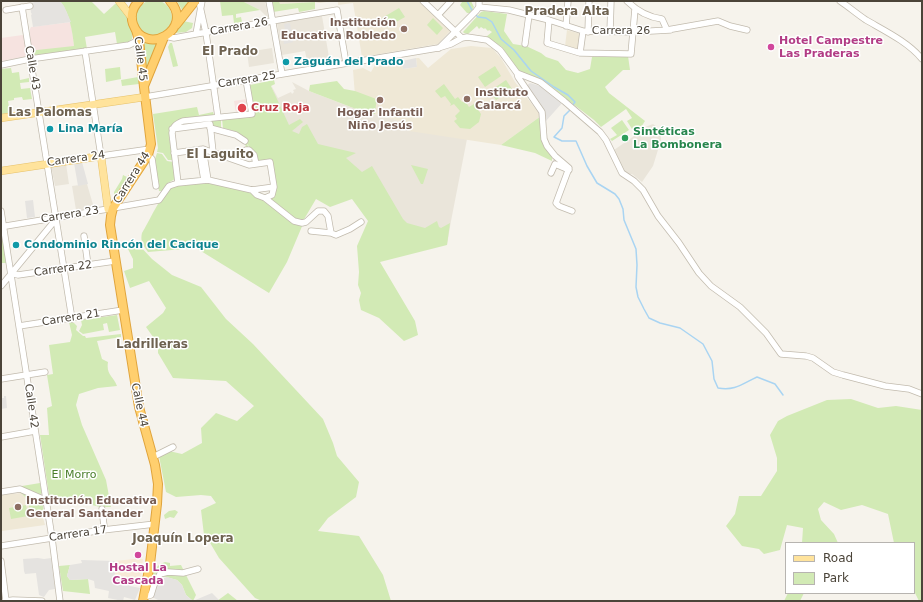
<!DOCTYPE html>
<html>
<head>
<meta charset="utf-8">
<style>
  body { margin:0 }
  #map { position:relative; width:923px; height:602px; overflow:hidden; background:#f6f3ec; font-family:"DejaVu Sans",sans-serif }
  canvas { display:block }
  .frame { position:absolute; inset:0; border:2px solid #4b4439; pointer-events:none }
  .legend { position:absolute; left:785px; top:542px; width:130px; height:52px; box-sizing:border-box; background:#fff; border:1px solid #b7b4b0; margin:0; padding:5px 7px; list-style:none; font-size:12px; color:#4b4439 }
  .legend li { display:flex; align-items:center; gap:8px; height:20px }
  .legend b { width:20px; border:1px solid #b7b4b0 }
</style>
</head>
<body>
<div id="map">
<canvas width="923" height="602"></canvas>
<div class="frame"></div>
<ul class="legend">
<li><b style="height:5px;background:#ffe39c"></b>Road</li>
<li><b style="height:11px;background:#d2eab5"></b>Park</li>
</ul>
</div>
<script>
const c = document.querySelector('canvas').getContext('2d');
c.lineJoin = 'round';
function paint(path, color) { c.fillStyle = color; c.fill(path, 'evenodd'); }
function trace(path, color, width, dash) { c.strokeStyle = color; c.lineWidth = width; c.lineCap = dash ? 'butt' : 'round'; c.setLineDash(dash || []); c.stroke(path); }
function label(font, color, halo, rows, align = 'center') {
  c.font = font + ' "DejaVu Sans",sans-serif'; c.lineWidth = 3; c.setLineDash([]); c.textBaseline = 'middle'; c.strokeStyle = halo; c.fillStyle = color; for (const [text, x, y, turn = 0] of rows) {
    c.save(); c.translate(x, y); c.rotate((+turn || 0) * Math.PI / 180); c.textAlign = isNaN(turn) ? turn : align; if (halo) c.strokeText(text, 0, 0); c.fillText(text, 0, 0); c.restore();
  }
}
const residential = new Path2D(`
  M 242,1 L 265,1 L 268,16 L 267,17 L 260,10 Z
  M 322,16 L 330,63 L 308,66 L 305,51 L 282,55 L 277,23 Z
  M 272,48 L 274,63 L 249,67 L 247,52 Z
  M 292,82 L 309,91 L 356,109 L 467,139 L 451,221 L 447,245 L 406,235 L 292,147 L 271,85 L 278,98 L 291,92 L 292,94 L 294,92 L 293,90 L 296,89 Z
  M 653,124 L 661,130 L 661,140 L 653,166 L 642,182 L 632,174 L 627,174 L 621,168 L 614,150 L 637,134 L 640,129 Z
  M 66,164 L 69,184 L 55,186 L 51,166 Z
  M 87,184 L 94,208 L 76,210 L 72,186 Z`);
const commercial = new Path2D(`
  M 134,559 L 143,559 L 141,579 L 115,576 L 115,561 Z`);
const education = new Path2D(`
  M 279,1 L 334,1 L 319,3 L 315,2 L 280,4 Z
  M 338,1 L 418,1 L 451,30 L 438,44 L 362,57 L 353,3 L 338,5 Z
  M 567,30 L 581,34 L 579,49 L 565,46 Z
  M 471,46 L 492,48 L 501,58 L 515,82 L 541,116 L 501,145 L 409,131 L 407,123 L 356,109 L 353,70 L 363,68 L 371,72 L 375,65 L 382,65 L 382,64 L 402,61 L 403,69 L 417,67 L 416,58 L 419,58 L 428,68 L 451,49 Z
  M 21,493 L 42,514 L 45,525 L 2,531 L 1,495 Z`);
const medical = new Path2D(`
  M 71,22 L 74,46 L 82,50 L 37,56 L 34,55 L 1,61 L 1,38 L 30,34 L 30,29 L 31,27 Z
  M 247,99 L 249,111 L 236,113 L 234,101 Z`);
const green = new Path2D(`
  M136 18a18 18 0 1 1 36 0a18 18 0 1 1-36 0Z
  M 60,1 L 91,1 L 104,14 L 115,4 L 118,3 C 125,12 134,27 132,39 L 127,43 L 117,44 L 115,32 L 85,37 L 87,49 L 37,56 L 34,55 L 33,51 L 37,50 L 74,46 C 72,30 70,14 60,1 Z
  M 177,1 L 191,1 L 182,10 Z
  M 216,1 L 242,1 L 260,10 L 236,14 L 236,18 L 241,17 L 242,22 L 234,23 L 233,15 L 222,16 L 220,1 Z
  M 271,1 L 279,1 L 280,4 L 315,2 L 315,9 L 299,12 L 298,8 L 273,12 Z
  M 461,1 L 471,1 L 474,7 L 470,13 L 467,13 L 460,5 L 462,2 Z
  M 399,8 L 405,17 L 387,27 L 382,18 Z
  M 484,11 L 507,14 L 504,31 L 513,44 L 526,46 L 541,53 L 546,57 L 558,61 L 566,70 L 578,73 L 590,69 L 592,57 L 628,56 L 630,70 L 623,70 L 605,87 L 609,93 L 645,121 L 638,132 L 634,128 L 632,129 L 627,121 L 632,118 L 626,109 L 601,127 L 594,120 L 552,88 L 541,80 L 522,73 L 516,68 L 502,47 L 486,37 L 492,32 L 489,30 L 488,31 L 485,28 L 484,29 L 481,27 L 479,29 L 477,26 L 468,34 L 464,33 L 463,32 L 481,12 Z
  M 433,18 L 443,28 L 437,35 L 427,25 Z
  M 183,21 L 193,23 L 192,28 L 186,32 L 175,33 Z
  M 144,41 L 158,43 L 146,70 L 142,42 Z
  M 170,43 L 172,43 L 178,66 L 173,67 L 168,47 Z
  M 495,66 L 501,76 L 485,87 L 478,77 Z
  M 120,67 L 121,79 L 106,82 L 105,69 Z
  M 11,68 L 12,73 L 19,72 L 20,80 L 29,78 L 29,82 L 20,83 L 21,89 L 30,88 L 32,99 L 23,100 L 22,97 L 14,98 L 14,100 L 8,101 L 10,113 L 2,114 L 1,69 Z
  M 138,77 L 139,84 L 122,86 L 121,80 Z
  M 274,80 L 275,84 L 271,86 L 289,125 L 300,119 L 303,122 L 292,131 L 299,134 L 302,127 L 307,124 L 318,144 L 356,153 L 346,158 L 362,172 L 372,166 L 403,219 L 407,223 L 425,228 L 437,221 L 439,227 L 441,228 L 450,223 L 447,245 L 380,262 L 415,321 L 418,335 L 404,341 L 379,318 L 361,310 L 359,300 L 361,293 L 358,285 L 359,272 L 357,246 L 368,221 L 352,199 L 330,207 L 316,199 L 303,221 L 299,221 L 269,199 L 273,196 L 272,161 L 257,162 L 247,143 L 249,150 L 246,150 L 245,141 L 247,141 L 234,131 L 223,128 L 222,119 L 254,116 L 250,85 Z
  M 506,80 L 512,89 L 496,100 L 490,91 Z
  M 337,81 L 344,89 L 355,91 L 379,100 L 376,104 L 375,114 L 356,109 L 309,91 L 310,85 Z
  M 444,84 L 455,99 L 458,97 L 462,102 L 465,101 L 469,107 L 474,104 L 481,114 L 479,122 L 470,129 L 460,128 L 454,121 L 457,119 L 455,116 L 460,111 L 454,104 L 450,106 L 451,104 L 445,96 L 441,98 L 435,91 Z
  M 197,107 L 199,115 L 213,112 L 214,115 C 203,119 170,116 169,132 C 169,141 172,151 173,160 L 168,160 L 163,153 L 157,152 L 158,148 L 153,114 Z
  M 541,116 L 542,142 L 552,156 L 552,161 L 535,153 L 501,145 Z
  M 221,119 L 221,128 L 211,126 L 181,124 L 183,123 Z
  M 622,120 L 629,130 L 612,141 L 610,139 L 617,135 L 611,128 Z
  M 157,153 L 162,154 L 167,161 L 173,162 L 175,179 L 168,183 L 162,191 L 159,191 L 155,159 Z
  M 411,165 L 428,169 L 423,184 L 421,184 Z
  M 123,175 L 129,178 L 114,200 L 114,192 L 122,179 Z
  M 208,183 L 250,192 L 303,224 L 287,262 L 269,293 L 196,248 L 148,252 C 143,245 140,241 142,233 C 149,222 161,194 171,188 C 181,183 197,184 208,183 Z
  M 1,229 L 2,230 L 6,263 L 1,263 Z
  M 129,243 L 138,244 L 152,259 L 172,275 L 201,287 L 226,319 L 253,344 L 323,419 L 333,443 L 337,456 L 359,482 L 356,497 L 328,518 L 318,531 L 359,536 L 383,575 L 391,601 L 262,601 L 255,598 L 219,558 L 206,536 L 204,535 L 201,510 L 216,503 L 211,496 L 201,495 L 176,497 L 166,492 L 159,456 L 169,451 L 182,454 L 202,443 L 201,428 L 216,413 L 237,421 L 254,406 L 226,381 L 173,378 L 158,353 L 158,344 L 146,327 L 163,313 L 166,308 L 149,281 L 130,288 L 124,271 L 133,268 L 133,259 L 127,247 Z
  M 117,315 L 120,330 L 109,332 L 107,323 L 103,324 L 104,330 L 83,334 L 79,331 L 82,325 L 81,320 Z
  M 69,322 L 74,323 L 77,326 L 76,330 L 83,336 L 85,336 L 86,338 L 121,334 L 121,337 L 97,341 L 102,359 L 108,362 C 106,375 113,375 117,386 L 98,388 L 79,394 L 76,405 L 82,425 L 106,480 L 111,507 L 100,507 L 88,504 L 70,505 L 49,495 L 40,435 L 49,435 L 47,408 L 52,406 L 47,375 L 53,374 L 49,345 L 70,342 L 72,335 Z
  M 851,399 L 878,408 L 896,406 L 922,410 L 922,601 L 919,601 L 914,591 L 914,543 L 894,543 L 888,514 L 862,505 L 841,510 L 824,502 L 818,509 L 821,520 L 834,534 L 838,543 L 802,543 L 803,528 L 787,525 L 780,550 L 764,554 L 759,549 L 742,546 L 726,526 L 735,514 L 739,496 L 761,496 L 777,471 L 777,458 L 770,435 L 778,421 L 787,416 L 827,400 Z
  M 40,483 L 42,493 L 40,495 L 23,488 L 22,486 Z
  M 22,492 L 42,501 L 45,518 L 43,517 L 42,514 L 38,515 L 31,519 L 28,500 L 21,493 Z
  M 26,505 L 28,516 L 11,519 L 9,508 Z
  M 175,510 L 178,512 L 174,518 L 170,517 L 165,519 L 164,515 L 169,511 Z
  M 165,562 L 170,563 L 170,566 L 181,565 L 196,595 L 193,601 L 186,595 L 182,585 L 177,580 L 162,576 L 152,586 L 150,585 L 150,581 L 152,581 L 153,576 L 151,576 C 153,569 159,564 165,562 Z
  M 70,565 L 67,576 L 70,580 L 88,579 L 90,594 L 63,591 L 59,566 Z
  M 228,593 L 238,601 L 217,601 Z
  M 788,593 L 804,593 L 800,601 L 784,601 Z`);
const parking = new Path2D(`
  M 40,1 L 60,1 L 64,6 L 71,22 L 33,27 L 31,15 L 32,14 L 31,13 L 30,3 Z
  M 290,23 L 293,42 L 284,44 L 283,37 L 286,37 L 284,24 Z
  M 416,58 L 417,67 L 403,69 L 402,61 Z
  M 530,83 L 540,86 L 563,102 L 546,121 L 544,110 L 526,86 Z
  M 82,162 L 88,184 L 78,186 L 74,163 Z
  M 33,200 L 35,217 L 27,218 L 25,201 Z
  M 4,396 L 6,396 L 7,408 L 1,409 L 1,398 L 4,398 Z
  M 38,558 L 44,559 L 51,558 L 55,589 L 49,590 L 44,597 L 39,595 L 36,573 L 25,574 L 24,571 L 23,559 Z
  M 81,560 L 115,561 L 115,576 L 131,578 L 130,586 L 140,588 L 135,600 L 124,597 L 123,601 L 108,598 L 109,591 L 95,588 L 94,581 L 88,579 L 70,580 L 67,576 L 70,565 L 82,563 Z
  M 167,577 L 177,580 L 182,585 L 186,595 L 193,601 L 212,593 L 219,600 L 217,601 L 160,601 L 152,597 L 159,580 Z`);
const stream = new Path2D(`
  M 467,1 L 473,12
  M 476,15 L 478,17 L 486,18 L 492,22 L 501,39 L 514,50 L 531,71 L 554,87 L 568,95 L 575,102 L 572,106
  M 571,109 L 564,116 L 562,128 L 554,137 L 562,141 L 576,141 L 587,166 L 597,183 L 615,194 L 619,199 L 623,209 L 624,220 L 636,249 L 637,265 L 636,287 L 638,297 L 644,309 L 649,318 L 660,323 L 680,328 L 703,344 L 712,361 L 714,379 L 718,388 C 735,391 742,384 757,377 L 775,384 L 783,395`);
const minor = new Path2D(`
  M 269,1 L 282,74
  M 423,1 L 462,38
  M 627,1 C 637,11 647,17 662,19 L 667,30 L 718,21 L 730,26 L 747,30
  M 840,1 C 849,7 857,14 866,20 C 885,31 908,42 922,59
  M 200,6 L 206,33 L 218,117
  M 22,7 L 72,319
  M 479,7 L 509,10 L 549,20 L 583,31 L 633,32 L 670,30
  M 6,10 L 30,6
  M 438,15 L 451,1
  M 549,20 L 547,43 L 580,53 L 631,54 L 635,9
  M 566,26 L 568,1
  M 588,32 L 589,1
  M 610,32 L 611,1
  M 196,34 L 202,1
  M 165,36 L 174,38 L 196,34 L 337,10 L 346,63
  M 525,44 L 529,15
  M 439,48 L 476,11 L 479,7 L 479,1
  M 85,51 L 101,156 L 150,149
  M 580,53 L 583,31
  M 1,65 L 30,59 L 129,45 L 139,40
  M 517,73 L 540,82 L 564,101 L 600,132 L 606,140 L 622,173 L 634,181 L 643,190 L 658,216 L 679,243 L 699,273 L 711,286 L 740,307 L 766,333 L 781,354 L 806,356 L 813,358 L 833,372 L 843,375 L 885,386 L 909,389 L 922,394
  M 145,97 L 438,48 L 451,44 L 462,38 L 467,37 L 487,40 L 500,50 L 517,73 L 518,77 L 542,112 L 544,139 L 547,146 L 555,156 L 569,168 L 556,203 L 559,206 L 572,211
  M 210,128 L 236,135 L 245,141
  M 172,129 L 210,124 L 213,152
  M 203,149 L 208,180
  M 199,150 L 204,180
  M 246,150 L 249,150 L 254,155 L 256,164
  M 174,153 L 203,149 L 249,165 L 270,162 L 274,187 L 272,195 L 265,198 L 257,195 L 252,190
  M 148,155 L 152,159 L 156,186
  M 551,173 L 555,164 L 569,170
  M 178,183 L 172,133 C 173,126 176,124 183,121 L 252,114 L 246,80
  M 265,198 L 294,221 L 302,223 L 306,222 L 318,211 L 324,211 L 328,216 L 331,233 L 336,235 L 350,229 L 361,222
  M 113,208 L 159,200 L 169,186 L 178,183 L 208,180 L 252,190 L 274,187
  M 1,211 L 52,538 L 60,601
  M 1,225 L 6,226 L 108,209
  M 311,231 L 331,233
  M 84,236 L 88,265
  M 11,273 L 18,275 L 115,261
  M 1,286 L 57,218
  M 19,326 L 123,310
  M 1,379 L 45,372
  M 1,437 L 35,431
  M 153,457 L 173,447
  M 1,492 L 20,489 L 45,500
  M 102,509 L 104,526 L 103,530
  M 1,546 L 103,530 L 155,524
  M 1,561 L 6,601
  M 144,597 L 151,595 L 154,585 L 160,574 L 168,572 L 183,573 L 198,569
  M 5,601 L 13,600 L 42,601`);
const major = new Path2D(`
  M 119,1 L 132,18
  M 1,118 L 145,97
  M 1,171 L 101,156 L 108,209 L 113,208`);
const highway = new Path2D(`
  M 139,1 C 133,7 130,15 133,24 C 145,58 195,29 170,1
  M 176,25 L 195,1
  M 136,30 L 139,40 L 144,87 L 151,144 L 148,155 L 113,208 L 111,216 L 110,225 L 139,407 L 155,465 L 158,484 L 157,504 L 150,564 L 143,601
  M 144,86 L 164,37`);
const markers = [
  [404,29,4,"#8d6e63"],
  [771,47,4,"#d1479c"],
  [286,62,4,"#0f9aa8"],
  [467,99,4,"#8d6e63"],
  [380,100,4,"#8d6e63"],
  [242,108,5,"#e0444e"],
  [50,129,4,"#0f9aa8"],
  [625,138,4,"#2e9e5b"],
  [16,245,4,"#0f9aa8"],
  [18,507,4,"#8d6e63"],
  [138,555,4,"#d1479c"]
];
const educationNames = [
  ["Institución",396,23,"right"],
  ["Educativa Robledo",396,36,"right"],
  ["Instituto",475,93],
  ["Calarcá",475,106],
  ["Hogar Infantil",380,113,"center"],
  ["Niño Jesús",380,126,"center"],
  ["Institución Educativa",26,501],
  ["General Santander",26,514]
];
const streetNames = [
  ["Carrera 26",239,27,-10],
  ["Carrera 26",621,31],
  ["Calle 45",140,59,83],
  ["Calle 43",32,68,80],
  ["Carrera 25",247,80,-9],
  ["Carrera 24",76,159,-8],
  ["Carrera 44",132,178,-58],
  ["Carrera 23",70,215,-9],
  ["Carrera 22",63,269,-8],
  ["Carrera 21",71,318,-9],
  ["Calle 44",139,405,78],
  ["Calle 42",31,406,82],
  ["Carrera 17",78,534,-8]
];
const hotelNames = [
  ["Hotel Campestre",779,41],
  ["Las Praderas",779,54],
  ["Hostal La",138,568,"center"],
  ["Cascada",138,581,"center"]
];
const cultureNames = [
  ["Zaguán del Prado",294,62],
  ["Lina María",58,129],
  ["Condominio Rincón del Cacique",24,245]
];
const healthNames = [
  ["Cruz Roja",251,108]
];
const leisureNames = [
  ["Sintéticas",633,132],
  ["La Bombonera",633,145]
];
const parkNames = [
  ["El Morro",74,475]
];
const neighbourhoodNames = [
  ["Pradera Alta",567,12],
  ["El Prado",230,52],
  ["Las Palomas",50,113],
  ["El Laguito",220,155],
  ["Ladrilleras",152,345],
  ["Joaquín Lopera",183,539]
];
paint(residential, '#eae5da');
paint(commercial, '#f7ead8');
paint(education, '#efe8d6');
paint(medical, '#f6e3e0');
paint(green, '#d2eab5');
paint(parking, '#e5e3e0');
trace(stream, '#a9d4f2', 1.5);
trace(minor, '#c2bbae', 7);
trace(major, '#e6c16a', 8);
trace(highway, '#e0a43c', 10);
trace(minor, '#fff', 5.5);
trace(major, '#ffe39c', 7);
trace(highway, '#ffcf6e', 8);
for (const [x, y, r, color] of markers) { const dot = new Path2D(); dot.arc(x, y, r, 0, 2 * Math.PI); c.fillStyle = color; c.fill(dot); trace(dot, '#fff', 1.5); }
label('bold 11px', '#785e54', '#fff', educationNames, 'left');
label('11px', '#4b4439', '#fff', streetNames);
label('bold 11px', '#b23c85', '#fff', hotelNames, 'left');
label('bold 11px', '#0d838f', '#fff', cultureNames, 'left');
label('bold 11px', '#be3a42', '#fff', healthNames, 'left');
label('bold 11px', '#27864d', '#fff', leisureNames, 'left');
label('11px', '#4a7f2a', '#fff', parkNames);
label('bold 12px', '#6e6250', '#fff', neighbourhoodNames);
</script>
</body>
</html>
